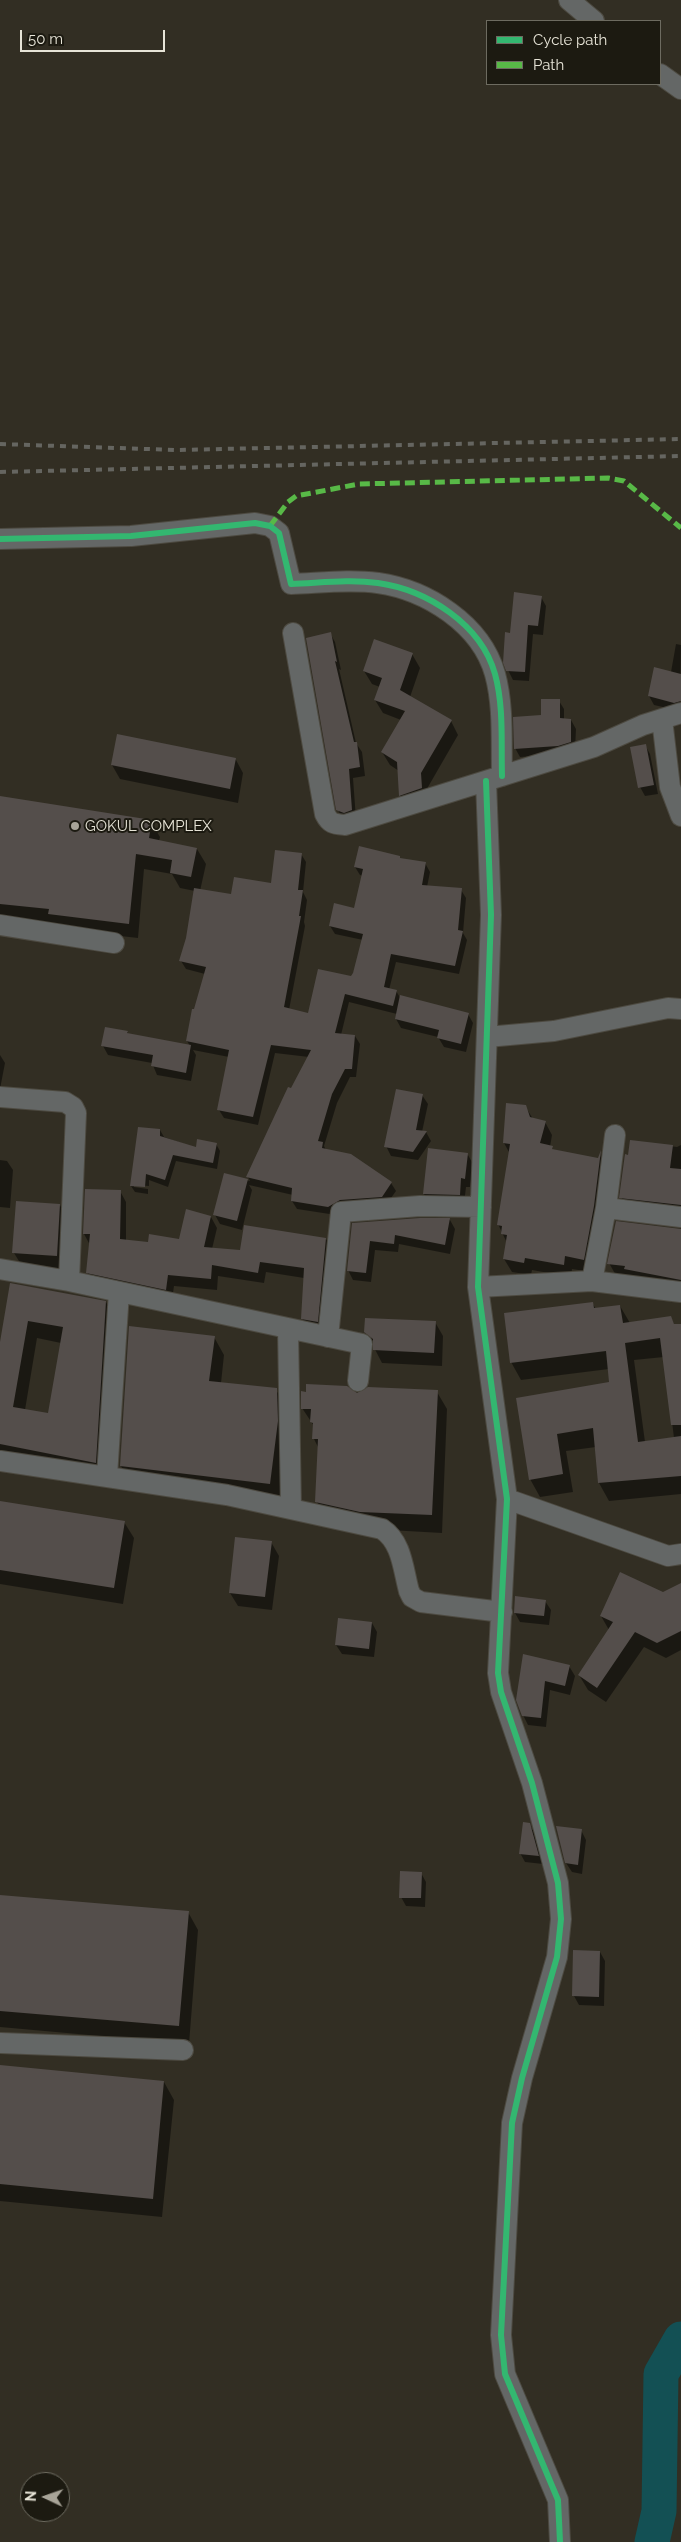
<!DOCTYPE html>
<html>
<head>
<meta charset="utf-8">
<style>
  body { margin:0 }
  #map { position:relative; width:681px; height:2542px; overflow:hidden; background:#322e23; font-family:Raleway,sans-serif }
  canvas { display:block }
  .legend { position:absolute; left:486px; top:20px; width:175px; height:65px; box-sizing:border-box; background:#1c1a11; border:1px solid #6d6b60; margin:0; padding:6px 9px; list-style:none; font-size:15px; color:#e7e4d7 }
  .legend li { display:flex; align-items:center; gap:10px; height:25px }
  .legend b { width:25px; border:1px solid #6d6b60 }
  .north { position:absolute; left:20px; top:2472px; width:50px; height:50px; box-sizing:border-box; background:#1c1a11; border:1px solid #6d6b60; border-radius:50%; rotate:273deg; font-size:14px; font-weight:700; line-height:20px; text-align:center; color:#e7e4d7 }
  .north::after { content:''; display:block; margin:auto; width:18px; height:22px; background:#a8a498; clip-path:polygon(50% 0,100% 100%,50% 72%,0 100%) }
  .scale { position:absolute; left:20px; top:30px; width:145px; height:22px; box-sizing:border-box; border:2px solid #e7e4d7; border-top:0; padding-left:6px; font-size:15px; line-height:18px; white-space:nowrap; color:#e7e4d7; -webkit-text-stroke:4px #1c1a11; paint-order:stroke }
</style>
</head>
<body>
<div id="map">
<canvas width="681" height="2542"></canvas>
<ul class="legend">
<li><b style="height:6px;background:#33b770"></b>Cycle path</li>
<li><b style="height:6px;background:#58b947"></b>Path</li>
</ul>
<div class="north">N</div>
<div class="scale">50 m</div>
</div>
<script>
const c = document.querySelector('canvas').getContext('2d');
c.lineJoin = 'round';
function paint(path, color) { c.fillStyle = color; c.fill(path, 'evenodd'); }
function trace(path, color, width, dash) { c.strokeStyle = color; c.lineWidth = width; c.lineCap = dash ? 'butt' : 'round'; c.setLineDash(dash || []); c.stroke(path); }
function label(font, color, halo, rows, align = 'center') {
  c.font = font + ' Raleway,sans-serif'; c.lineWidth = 4; c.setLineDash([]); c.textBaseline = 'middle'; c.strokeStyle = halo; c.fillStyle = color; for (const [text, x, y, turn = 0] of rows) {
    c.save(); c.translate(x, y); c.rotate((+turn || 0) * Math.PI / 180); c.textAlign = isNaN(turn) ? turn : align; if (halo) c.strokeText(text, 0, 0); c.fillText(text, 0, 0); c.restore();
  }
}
const shadow = new Path2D(`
  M 541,597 L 546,606 L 543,635 L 533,634 L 529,681 L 513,680 L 508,670 L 511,634 Z
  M 330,633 L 335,642 L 341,670 L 339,669 L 356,743 L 362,752 L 365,776 L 353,778 L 356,819 L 345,821 L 339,812 L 307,639 Z
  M 676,644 L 681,645 L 680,711 L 654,705 L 649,696 L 671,672 Z
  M 412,654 L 420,668 L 410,697 L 451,721 L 458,735 L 428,787 L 429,802 L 408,808 L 400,795 L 399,771 L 390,765 L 382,752 L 401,720 L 383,713 L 375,700 L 380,687 L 372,684 L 364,671 Z
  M 559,701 L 564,709 L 564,720 L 571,720 L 576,729 L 575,750 L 564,754 L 520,757 L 515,748 L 542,716 Z
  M 645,745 L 650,754 L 658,794 L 645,796 L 640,787 Z
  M 236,760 L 243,773 L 238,803 L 120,779 L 112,765 Z
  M 0,797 L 151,822 L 160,837 L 159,841 L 197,849 L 206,864 L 200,891 L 232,896 L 272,884 L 301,854 L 306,862 L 303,892 L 307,900 L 304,922 L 305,926 L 289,1010 L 309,1014 L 352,978 L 363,940 L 335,934 L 330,926 L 355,909 L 363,876 L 360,875 L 355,867 L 401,859 L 425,863 L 430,872 L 427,887 L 461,890 L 466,898 L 463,933 L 467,940 L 459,974 L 396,962 L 389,990 L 396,991 L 401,999 L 468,1014 L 473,1023 L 466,1052 L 444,1047 L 438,1037 L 401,1028 L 396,1019 L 397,1014 L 349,1002 L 341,1035 L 355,1036 L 360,1044 L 356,1077 L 350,1077 L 337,1103 L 324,1146 L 326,1150 L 391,1183 L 396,1191 L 386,1205 L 336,1215 L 297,1209 L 292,1201 L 293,1195 L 249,1185 L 252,1190 L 242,1230 L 220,1224 L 215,1215 L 225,1175 L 250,1181 L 248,1177 L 309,1057 L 275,1053 L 258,1125 L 224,1118 L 219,1110 L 229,1057 L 193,1050 L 196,1055 L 191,1081 L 157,1075 L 152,1063 L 108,1055 L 103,1046 L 127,1032 L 129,1035 L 190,1046 L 187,1041 L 205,974 L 186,969 L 181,961 L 187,938 L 195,891 L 180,888 L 172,874 L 144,869 L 138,938 L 59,929 L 55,923 L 4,919 L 0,931 Z
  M 0,1055 L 5,1063 L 0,1089 Z
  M 422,1095 L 428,1104 L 422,1132 L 426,1132 L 431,1141 L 418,1160 L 391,1156 L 386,1146 Z
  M 525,1106 L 533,1119 L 545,1122 L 552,1135 L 550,1147 L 554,1151 L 599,1160 L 602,1153 L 608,1164 L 591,1272 L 572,1269 L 571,1277 L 532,1270 L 531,1275 L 512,1272 L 504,1259 L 507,1243 L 498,1224 L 510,1154 L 504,1143 Z
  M 160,1130 L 164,1137 L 196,1148 L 216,1144 L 220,1151 L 217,1169 L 176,1161 L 168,1187 L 149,1180 L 149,1186 L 134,1185 L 134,1187 L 148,1189 L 148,1194 L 135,1192 L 131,1186 Z
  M 631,1141 L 677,1147 L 681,1145 L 681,1221 L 630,1213 L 621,1197 Z
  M 468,1155 L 473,1164 L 470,1187 L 466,1187 L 464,1204 L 429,1203 L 424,1194 Z
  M 0,1160 L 7,1161 L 13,1170 L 10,1208 L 0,1207 Z
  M 86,1190 L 120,1191 L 126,1202 L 126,1241 L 149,1244 L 180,1240 L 211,1217 L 217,1228 L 212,1249 L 241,1251 L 326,1239 L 332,1250 L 324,1333 L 308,1330 L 302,1318 L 304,1278 L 266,1272 L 264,1283 L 218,1276 L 217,1290 L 174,1286 L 172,1300 L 94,1284 L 87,1272 L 90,1245 L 84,1234 Z
  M 60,1205 L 67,1219 L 64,1270 L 22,1266 L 14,1253 Z
  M 420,1219 L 450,1220 L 455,1229 L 450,1254 L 399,1244 L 398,1252 L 375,1250 L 371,1282 L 353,1280 L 348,1270 L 353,1224 Z
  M 681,1230 L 681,1294 L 618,1279 L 609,1263 Z
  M 11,1284 L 106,1302 L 116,1320 L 106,1481 L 0,1460 L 0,1347 ZM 37,1338 L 61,1343 L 49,1414 L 25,1410 Z
  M 592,1303 L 596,1309 L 620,1306 L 630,1323 L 671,1318 L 675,1326 L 681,1325 L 681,1494 L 609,1501 L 599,1483 L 596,1447 L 566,1451 L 573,1492 L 540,1497 L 530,1479 L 517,1399 L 611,1384 L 609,1369 L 521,1380 L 511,1362 ZM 664,1357 L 674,1438 L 645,1442 L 634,1360 Z
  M 435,1322 L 443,1336 L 442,1366 L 382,1363 L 366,1332 Z
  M 214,1337 L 224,1355 L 221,1383 L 276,1390 L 287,1408 L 287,1440 L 280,1501 L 131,1484 L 121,1466 Z
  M 437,1392 L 447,1409 L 442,1533 L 371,1529 L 327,1520 L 317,1502 L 319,1449 L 314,1439 L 314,1426 L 302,1408 L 357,1394 Z
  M 0,1502 L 124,1522 L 134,1538 L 123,1604 L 0,1584 Z
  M 271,1542 L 279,1556 L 272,1610 L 238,1606 L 230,1593 Z
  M 681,1584 L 681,1650 L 666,1658 L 644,1647 L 606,1702 L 588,1690 L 579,1675 L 609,1630 L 601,1616 L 663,1594 Z
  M 545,1601 L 551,1610 L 549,1625 L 520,1622 L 515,1613 Z
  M 372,1623 L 377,1632 L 374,1657 L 342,1654 L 336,1645 Z
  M 524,1656 L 569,1666 L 575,1676 L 570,1695 L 550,1690 L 546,1727 L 528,1725 L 523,1715 Z
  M 529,1824 L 535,1834 L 543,1864 L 525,1862 L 520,1853 Z
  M 581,1830 L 586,1840 L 582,1874 L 572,1872 L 566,1863 Z
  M 421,1873 L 426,1882 L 425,1907 L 406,1906 L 401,1897 Z
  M 0,1896 L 188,1912 L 198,1930 L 189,2044 L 0,2027 Z
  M 574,1952 L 600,1952 L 605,1961 L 604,2006 L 579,2005 L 574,1996 Z
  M 0,2066 L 164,2082 L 174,2100 L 162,2217 L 0,2201 Z`);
const river = new Path2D(`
  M 652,2542 L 659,2511 L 661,2374 L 681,2339`);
const building = new Path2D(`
  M 514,592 L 542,596 L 538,626 L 528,625 L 525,672 L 506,671 L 503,663 L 505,632 L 510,633 Z
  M 331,632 L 337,662 L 335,661 L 354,742 L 357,742 L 360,767 L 349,769 L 352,810 L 344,813 L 336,810 L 306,638 Z
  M 374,639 L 413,653 L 400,690 L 452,720 L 421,773 L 422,788 L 399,796 L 397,762 L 381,752 L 405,711 L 374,700 L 382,678 L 363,671 Z
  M 654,667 L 681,674 L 681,701 L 674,703 L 648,696 Z
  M 541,699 L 560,699 L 560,718 L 571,719 L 571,742 L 558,746 L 514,749 L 513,717 L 541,715 Z
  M 117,734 L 236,758 L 230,789 L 111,765 Z
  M 646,744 L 654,785 L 638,788 L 630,747 Z
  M 0,796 L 152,820 L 149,838 L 197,848 L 191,877 L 170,873 L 172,860 L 136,854 L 129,924 L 48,914 L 49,909 L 0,904 Z
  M 359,846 L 400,856 L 400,858 L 426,862 L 422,885 L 462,888 L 458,930 L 463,931 L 455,966 L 391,954 L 384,987 L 397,990 L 393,1006 L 345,994 L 335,1033 L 355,1035 L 352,1069 L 345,1069 L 332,1094 L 318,1141 L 323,1142 L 322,1148 L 351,1154 L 392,1182 L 382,1197 L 340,1200 L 328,1207 L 291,1201 L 292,1188 L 246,1177 L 288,1087 L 291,1088 L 311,1050 L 271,1045 L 253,1117 L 217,1110 L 229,1050 L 186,1041 L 192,1009 L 194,1009 L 206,967 L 179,961 L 186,938 L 194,888 L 231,894 L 234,877 L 271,883 L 275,850 L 302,853 L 298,890 L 303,890 L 299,916 L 301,916 L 284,1007 L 308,1013 L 318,969 L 351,976 L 353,973 L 363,934 L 329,926 L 334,903 L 354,908 L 363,869 L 354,867 Z
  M 400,995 L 469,1013 L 461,1044 L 437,1038 L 439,1030 L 395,1019 Z
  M 105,1027 L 128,1031 L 127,1033 L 191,1045 L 186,1073 L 151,1066 L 153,1055 L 101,1046 Z
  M 396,1089 L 423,1094 L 416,1130 L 427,1131 L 413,1152 L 384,1147 Z
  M 506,1103 L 526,1105 L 530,1117 L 546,1121 L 540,1143 L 553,1146 L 552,1149 L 598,1158 L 601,1150 L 594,1206 L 584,1260 L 565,1256 L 564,1265 L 525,1258 L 524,1263 L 503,1259 L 507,1235 L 501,1234 L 502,1226 L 497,1225 L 510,1144 L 503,1143 Z
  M 138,1127 L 160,1129 L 160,1136 L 196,1147 L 197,1139 L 217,1143 L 213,1163 L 173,1155 L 165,1180 L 146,1174 L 145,1187 L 130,1186 Z
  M 630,1140 L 673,1145 L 670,1168 L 681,1169 L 681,1205 L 619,1198 L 625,1154 L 628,1155 Z
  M 428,1148 L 468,1153 L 465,1179 L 461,1178 L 460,1195 L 423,1194 Z
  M 224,1173 L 248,1179 L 237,1221 L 213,1215 Z
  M 85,1189 L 121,1190 L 120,1239 L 148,1242 L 149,1234 L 179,1239 L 186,1209 L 211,1216 L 204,1247 L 240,1250 L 244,1225 L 326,1238 L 318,1322 L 301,1319 L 304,1268 L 260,1262 L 258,1273 L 212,1265 L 211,1279 L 168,1275 L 166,1290 L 86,1273 L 90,1234 L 83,1234 Z
  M 16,1201 L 60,1204 L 57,1256 L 12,1253 Z
  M 420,1218 L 450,1218 L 445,1245 L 395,1235 L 394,1244 L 370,1241 L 366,1273 L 347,1271 L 352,1223 Z
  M 616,1221 L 681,1229 L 681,1280 L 624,1269 L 625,1266 L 607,1264 Z
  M 10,1283 L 106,1301 L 96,1463 L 0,1444 L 0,1342 ZM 28,1321 L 63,1327 L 48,1413 L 13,1407 Z
  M 593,1302 L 594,1308 L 620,1305 L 623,1323 L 671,1316 L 674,1324 L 681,1324 L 681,1425 L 671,1425 L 660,1338 L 625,1343 L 638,1442 L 681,1436 L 681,1476 L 598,1483 L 593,1428 L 557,1434 L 563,1474 L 529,1480 L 516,1398 L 609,1382 L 606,1351 L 510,1363 L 504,1313 Z
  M 365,1318 L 436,1321 L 434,1353 L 373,1350 L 373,1339 L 364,1332 Z
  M 129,1326 L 215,1336 L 209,1381 L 277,1388 L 278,1421 L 270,1484 L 120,1466 Z
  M 306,1384 L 347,1386 L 357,1393 L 368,1387 L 438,1390 L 432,1515 L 360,1512 L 315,1502 L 318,1439 L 312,1439 L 313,1423 L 310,1422 L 311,1409 L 301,1409 L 301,1391 L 306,1392 Z
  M 0,1501 L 125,1521 L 114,1588 L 0,1570 Z
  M 235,1537 L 272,1541 L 265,1597 L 229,1593 Z
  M 620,1572 L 663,1592 L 681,1583 L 681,1631 L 657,1643 L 635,1632 L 597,1688 L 578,1675 L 613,1622 L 600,1616 Z
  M 515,1596 L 546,1600 L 544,1616 L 514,1613 Z
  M 338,1618 L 372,1622 L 369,1649 L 335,1645 Z
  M 523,1654 L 570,1665 L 565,1686 L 545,1681 L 541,1718 L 522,1716 L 516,1700 Z
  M 523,1822 L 530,1823 L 539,1856 L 519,1854 Z
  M 556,1826 L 582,1829 L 578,1865 L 565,1863 Z
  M 400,1871 L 422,1872 L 421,1898 L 399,1898 Z
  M 0,1895 L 189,1911 L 179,2026 L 0,2011 Z
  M 573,1950 L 600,1951 L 599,1997 L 572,1996 Z
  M 0,2065 L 164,2081 L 153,2199 L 0,2184 Z`);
const minor = new Path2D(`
  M 569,0 L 594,21
  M 660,74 L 681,89
  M 0,539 L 131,536 L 255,523 L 270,526 L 279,533 L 291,584 C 320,583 349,579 378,583 C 427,590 481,624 495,674 C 504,707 501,742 502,776
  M 293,633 L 325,814 C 330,824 334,824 345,825 L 594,747 L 643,725 L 681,713
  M 662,719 L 670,787 L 681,816
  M 486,781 L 491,915 L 478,1287 L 507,1499 L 498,1673 L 501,1692 L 532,1783 L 558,1883 L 561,1919 L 557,1957 L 522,2078 L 512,2123 L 501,2335 L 505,2374 L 558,2500 L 560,2542
  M 0,925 L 114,943
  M 487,1037 L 554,1031 L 668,1008 L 681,1009
  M 0,1097 L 65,1102 L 73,1107 L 76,1113 L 69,1281
  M 606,1208 L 681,1217
  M 0,1269 L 69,1281 L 362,1344 L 358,1381
  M 592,1281 L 606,1208 L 615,1135
  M 478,1287 L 592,1281 L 681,1292
  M 288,1328 L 291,1509
  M 328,1337 L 341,1212 L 420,1206 L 481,1207
  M 0,1461 L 227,1495 L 382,1529 C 402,1542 403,1569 409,1591 L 412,1597 L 421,1602 L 502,1612
  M 107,1476 L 119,1292
  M 507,1499 L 668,1556 L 681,1554
  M 0,2043 L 183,2050`);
const rail = new Path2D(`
  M 0,444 L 176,450 L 681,439
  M 0,472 L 681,456`);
const quiet = new Path2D(`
  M 270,526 L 288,502 L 296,496 L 359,484 L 608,478 L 624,481 L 681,528`);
const cycleway = new Path2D(`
  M 0,539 L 131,536 L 255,523 L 270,526 L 279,533 L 291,584 C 320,583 349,579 378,583 C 427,590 481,624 495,674 C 504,707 501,742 502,776
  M 486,781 L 491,915 L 478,1287 L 507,1499 L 498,1673 L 501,1692 L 532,1783 L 558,1883 L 561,1919 L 557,1957 L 522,2078 L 512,2123 L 501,2335 L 505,2374 L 558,2500 L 560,2542`);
const markers = [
  [75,826,5,"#a8a498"]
];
const poiNames = [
  ["GOKUL COMPLEX",85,826]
];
paint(shadow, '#0007');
trace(river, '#135054', 35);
paint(building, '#544e4b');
trace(minor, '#4d4a41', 22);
trace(minor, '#646766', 20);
trace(rail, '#656560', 4, [6, 6]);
trace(quiet, '#58b947', 5, [10, 5]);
trace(cycleway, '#33b770', 6);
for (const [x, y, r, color] of markers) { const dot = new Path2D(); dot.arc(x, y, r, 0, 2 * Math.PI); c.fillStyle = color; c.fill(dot); trace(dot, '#1c1a11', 2); }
label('15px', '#e7e4d7', '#1c1a11', poiNames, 'left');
</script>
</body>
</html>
